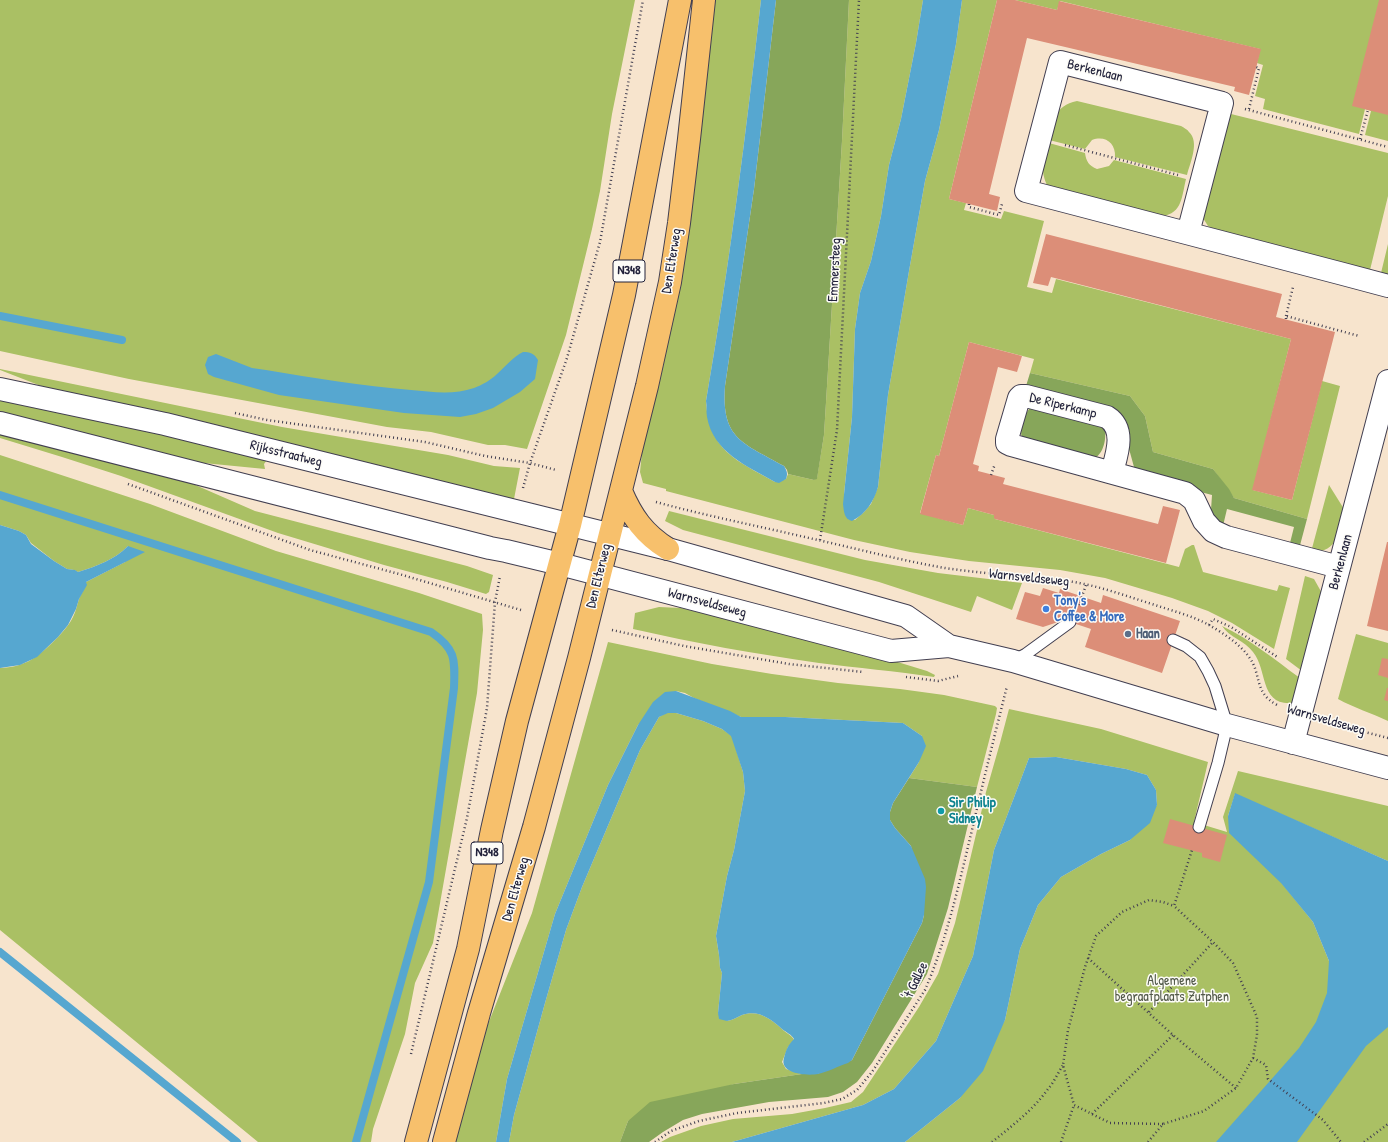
<!DOCTYPE html>
<style>
body{margin:0}
canvas{display:block;background:#f7e4cd}
</style>
<canvas width="1388" height="1142"></canvas>
<script>
const g = document.querySelector('canvas').getContext('2d');
g.lineJoin = 'round';
function fill(path, color) { g.fillStyle = color; g.fill(path, 'evenodd'); }
function stroke(path, color, width, dash) { g.strokeStyle = color; g.lineWidth = width; g.lineCap = dash ? 'butt' : 'round'; g.setLineDash(dash || []); g.stroke(path); }
function write(font, color, halo, rows, align = 'center') {
  g.font = font + ' "Patrick Hand",sans-serif'; g.lineWidth = 3; g.setLineDash([]); g.textBaseline = 'middle'; g.strokeStyle = halo; g.fillStyle = color; for (const [text, x, y, turn = 0] of rows) {
    g.save(); g.translate(x, y); g.rotate((+turn || 0) * Math.PI / 180); g.textAlign = isNaN(turn) ? turn : align; if (halo) g.strokeText(text, 0, 0); g.fillText(text, 0, 0); g.restore();
  }
}
fill(new Path2D(`
 M0,0H635L612,114L600,191L592,229L566,335L527,449L505,445H488L431,432L387,427L129,379L0,351Z
 M713,0H761C746,134 729,268 706,401C709,451 736,460 775,482L786,479L788,474L814,480L817,478L824,435L842,141L849,0H923L916,43L901,119L889,165L881,216L871,261L860,293L855,329L852,417L844,494L849,520H855L864,512L871,504L878,487L888,395L909,271L925,181L939,130L956,44L962,0H997L949,199L966,203L964,210L1001,219L1004,211L1044,221L1027,287L1052,293L1056,279L1291,339L1253,490L1292,500L1322,381L1340,386L1307,519L1234,498L1213,469L1153,452L1145,416L1130,396L1030,373L1034,359L969,342L939,456L936,455L920,513L963,525L968,508L994,515L995,519L1179,567L1185,549L1192,545H1194L1203,572L1277,591L1279,585L1290,588L1274,649L1232,623L1208,611L1172,598L1105,578L1060,570L969,561L910,552L854,540L666,491V489L643,483L640,472L642,452L663,367L684,255Z
 M1015,0H1388V141L1365,135L1371,111L1365,109L1359,134L1263,109L1265,99L1255,96L1263,65L1257,63L1260,49L1060,1L1057,10Z
 M1077,101L1181,126C1184,128 1187,129 1189,132C1200,142 1190,163 1187,175L1115,157C1116,143 1105,135 1092,140L1085,149L1049,140C1054,120 1054,106 1077,101Z
 M1227,113L1388,153V196L1370,270L1217,231L1208,226L1203,218Z
 M1049,143L1085,153C1086,161 1089,166 1097,169L1109,166L1114,160L1186,179C1181,200 1182,215 1157,217L1048,187C1039,169 1044,161 1049,143Z
 M1388,244V274L1381,273Z
 M0,369L282,427L448,455L494,466L520,468L514,499L59,393L0,370Z
 M0,396L64,410L267,460L264,464L265,469L173,460L0,414Z
 M0,431L170,474L255,511L467,566L493,575L489,592L486,594L447,582L384,565L278,533L121,476L62,457L0,438Z
 M0,455L150,504L276,551L419,593L482,614L483,630L477,693L433,943L415,983L405,1034L373,1129L371,1142H258L0,930V668C24,667 35,659 52,643C60,635 68,627 73,617C76,611 77,605 79,599C82,592 84,590 86,582L125,562L128,546C114,560 97,566 78,572L74,570L67,569L54,561L31,543L26,535L19,531L0,525Z
 M1329,485L1344,509C1338,531 1340,552 1311,552Z
 M669,511L865,560L938,573L1022,583L1012,610L977,596L971,612L879,582L683,530L665,521Z
 M1305,576L1314,579L1323,595L1302,671L1286,659Z
 M659,607L681,608L881,657L927,671L935,675L934,677C896,671 857,668 819,663C756,654 694,643 633,629L635,613Z
 M1222,626C1250,639 1275,660 1300,678L1293,703C1259,706 1268,670 1253,652C1245,641 1229,637 1222,626Z
 M1356,634L1388,643V721C1372,713 1354,708 1338,699Z
 M608,642L712,664L772,674L838,683L900,689L944,695L995,706L997,708L996,714L977,787L909,778L919,762L922,736L903,723L785,717H741L694,698L685,693L676,691L638,725L608,785L555,914L507,1079L496,1142H453L471,1067L532,913Z
 M1009,709L1101,729L1208,762L1194,822L1227,832L1223,817L1238,771L1388,806V861L1235,794L1228,816L1313,922L1329,961L1388,990V1142H905L960,1098L1005,1020L1020,949L1038,905L1061,877L1101,854L1130,840L1157,805L1156,790L1147,775L1126,769L1056,757L1029,758L994,850L973,956L936,1041L894,1089L863,1105L732,1142H661L670,1137L701,1126L733,1119L792,1114L825,1108L851,1102L863,1092L919,1007L938,974L955,923L986,792L1000,743Z
 M668,712L676,713L703,721L722,729L732,736L743,772L745,791L734,850L727,876L716,936L719,955L720,968L722,973L718,1013L727,1021C733,1020 737,1017 742,1015C758,1009 771,1019 782,1029C786,1033 792,1035 794,1040L788,1047L782,1062L786,1069L802,1074L734,1084L628,1121L620,1142H509L514,1115L545,1003L566,930L582,887L640,750L659,717Z`), '#aac064');
fill(new Path2D(`
 M776,0H849L842,141L824,435L817,479L814,480L788,474L787,470L784,466C743,443 721,439 725,386L754,189Z
 M1030,373L1130,396L1145,416L1153,452L1213,469L1229,489L1234,498L1307,519L1299,549L1289,547L1294,527L1227,509L1222,530L1210,525L1212,495L1148,478L1138,473L1134,467L1123,427L1026,386Z
 M1031,407L1104,425C1107,435 1105,452 1095,458L1022,438C1019,429 1024,413 1031,407Z
 M909,778L977,787L948,908L927,974L872,1063L857,1082L843,1092L828,1097L769,1102L702,1114L683,1120L663,1132L649,1142H620L628,1121L650,1102L734,1084L802,1074H817L852,1060L922,923L924,915L911,846L895,828L890,820V812L893,803Z`), '#87a65a');
fill(new Path2D(`
 M761,0H776L754,189L725,386C721,439 743,443 784,466C787,471 788,474 786,479L779,483L775,482C747,466 713,452 707,417C706,412 707,406 706,401C729,268 746,134 761,0Z
 M923,0H962L956,44L939,130L925,181L909,271L888,395L878,487C874,501 866,514 852,521C844,519 844,512 843,504L852,417L855,329L860,293L871,261L881,216L889,165L901,119L916,43Z
 M523,352C530,352 534,353 538,360L535,379L520,392L493,408L476,414L460,417L404,413L279,395L214,377L208,374L205,365L208,357L216,354L252,368L266,370C314,378 362,386 411,390C432,392 454,395 474,388C482,385 491,380 497,374C505,367 513,357 523,352Z
 M0,525L19,531L26,535L31,544L54,561L67,569L75,570L78,572C97,566 114,560 128,546L145,552L86,582L87,585L79,599L76,609L68,625L58,637L37,657L20,665L0,668Z
 M676,691L730,711L741,717H785L903,723L922,736L926,746L919,762L893,803L890,812V820L895,828L911,846L925,879L926,887L924,915L922,923L852,1060L848,1063C838,1066 828,1072 818,1074C807,1076 779,1074 784,1058C786,1050 788,1045 794,1039C792,1035 786,1032 782,1029C771,1019 758,1009 742,1015C737,1017 733,1020 727,1021L719,1019L718,1013L722,973L720,968L719,955L716,936L727,876L734,850L745,791L743,772L731,736L722,729L703,721L676,713H668L659,717L640,750L582,887L566,930L545,1003L514,1115L509,1142H496L507,1079L555,914L608,785L638,725L653,702L665,692Z
 M1056,757L1126,769L1147,775L1156,790L1157,805L1150,823L1130,840L1101,854L1061,877L1038,905L1020,949L1005,1020L983,1071L960,1098L905,1142H732L863,1105L894,1089L936,1041L973,956L994,850L1029,758Z
 M1235,793L1388,861V1027L1366,1046L1297,1142H1216L1299,1048L1316,1022L1327,993L1329,961L1313,922L1281,883L1229,833L1228,816Z`), '#56a7d0');
stroke(new Path2D(`
 M0,316L122,340
 M0,495L431,632C456,649 455,659 454,688L429,882L356,1142
 M0,952L237,1142`), '#56a7d0', 8);
fill(new Path2D(`
 M997,0H1015L1057,10L1059,1L1261,49L1249,95L1234,91L1235,87L1027,38L989,194L1000,197L997,211L949,199Z
 M1379,0H1388V115L1352,106Z
 M1046,234L1282,294L1276,317L1335,332L1292,500L1252,490L1291,339L1051,277L1048,286L1033,283Z
 M969,342L1022,356L1017,372L998,367L973,464L979,466L978,471L1005,478L1003,484L1158,524L1163,506L1180,510L1166,563L995,519L994,518V515L968,508L963,525L920,514L936,455L939,456Z
 M1387,542H1388V631L1367,626Z
 M1043,588L1059,593L1060,589L1101,603L1103,595L1180,621L1162,673L1085,647L1091,629L1064,620L1043,627L1016,619L1025,592L1040,596Z
 M1382,658L1388,659V678L1378,675Z
 M1387,688H1388V701L1384,700Z
 M1170,819L1227,835L1220,862L1202,857V853L1163,843Z`), '#dc8e78');
const lane = new Path2D(`
 M1173,640L1186,646L1200,657L1208,671L1215,686L1227,725L1218,763L1199,827
 M1015,660L1026,654L1070,622`);
const street = new Path2D(`
 M1188,233L1222,103L1060,62L1026,191L1343,274L1388,286
 M0,389L165,424L668,549L906,616L949,646
 M0,423L490,548L506,551L560,564L891,651L949,646L1013,661L1227,725L1388,768
 M1112,472C1117,454 1126,429 1107,417L1026,396H1021L1019,398L1007,439V443L1011,445L1185,493L1194,500L1204,521L1213,531L1226,537L1339,567
 M1293,743L1388,381`);
const primary = new Path2D(`
 M621,491C632,517 644,534 668,549
 M416,1142L468,949L492,830L517,721L570,525L624,295L680,0
 M444,1142L479,1013L534,827L579,658L647,386L670,282L679,223L689,139L704,0`);
stroke(lane, '#423f51', 13);
stroke(street, '#423f51', 24);
stroke(primary, '#423f51', 24);
stroke(new Path2D(`
 M1245,109L1388,147
 M1249,109L1259,68L1256,67
 M1360,139L1368,110
 M1065,145L1178,175
 M969,204V207L999,215L1002,204
 M1286,316L1293,287
 M1286,319V316L1359,336
 M235,413L267,420L425,442L485,456L530,463L556,470
 M991,475L995,464
 M128,484L310,550L399,574L521,610
 M523,488L530,463L567,358L600,242L643,0
 M656,502C707,516 758,526 809,538C854,548 899,560 945,568C985,574 1026,576 1067,581C1097,585 1126,596 1155,605C1173,611 1193,616 1209,625C1223,633 1240,644 1249,657C1262,674 1253,692 1277,705
 M820,540L837,430L859,0
 M1079,605L1086,585
 M1209,625L1213,619L1231,627L1279,658
 M612,630L684,646L789,664L863,672
 M906,677L938,681L958,676
 M1325,722L1388,738
 M1088,958L1173,1035L1236,1088
 M1149,1012L1213,942
 M411,1054L467,818L487,708L495,602L500,576
 M1253,1058L1266,1065L1268,1079L1323,1120L1341,1142
 M1092,1114L1173,1035
 M1163,1124L1110,1123L1074,1105L1063,1065L1068,1030L1085,967L1096,936L1122,912L1149,900L1163,902L1174,906
 M655,1142L671,1131L699,1121L737,1113L824,1103L842,1099L857,1090L872,1072L925,990C947,939 959,884 972,830C983,782 995,734 1007,686
 M992,1142C1012,1126 1033,1110 1048,1089C1054,1082 1058,1073 1063,1065
 M1061,1142L1074,1105
 M1148,1142L1163,1124L1204,1111L1236,1088L1253,1058L1257,1035V1017L1233,963L1213,942L1174,906L1192,850
 M1364,1142L1388,1124`), '#423f51', 2.5, [1, 3]);
stroke(lane, '#fff', 11);
stroke(street, '#fff', 22);
stroke(primary, '#f7c06c', 22);
for (const [x, y, r, color] of [
 [1046,609,4,"#3f7fe0"],
 [1128,634,4,"#5c6f8a"],
 [941,811,4,"#0f9aa8"]
]) { const dot = new Path2D(); dot.arc(x, y, r, 0, 2 * Math.PI); g.fillStyle = color; g.fill(dot); stroke(dot, '#fdfcf7', 1.5); }
for (const [x, y, w] of [
 [629,271,32],
 [487,853,32]
]) { const box = new Path2D(); box.roundRect(x - w / 2, y - 11, w, 22, 3); g.fillStyle = '#fdfcf7'; g.fill(box); stroke(box, '#22223b', 1); }
write('bold 13px', '#22223b', null, [
 ["N348",629,271],
 ["N348",487,853]
]);
write('14px', '#22223b', '#fdfcf7', [
 ["Berkenlaan",1095,71,14],
 ["Den Elterweg",672,261,-81],
 ["Emmersteeg",835,270,-87],
 ["De Riperkamp",1063,406,14],
 ["Rijksstraatweg",286,454,14],
 ["Berkenlaan",1341,562,-75],
 ["Den Elterweg",599,576,-76],
 ["Warnsveldseweg",1029,578,6],
 ["Warnsveldseweg",707,603,15],
 ["Warnsveldseweg",1326,720,16],
 ["Den Elterweg",516,889,-74],
 ["'t Gallee",916,981,-65]
]);
write('bold 14px', '#366cbe', '#fdfcf7', [
 ["Tony's",1054,601],
 ["Coffee & More",1054,617]
], 'left');
write('bold 14px', '#4e5e75', '#fdfcf7', [
 ["Haan",1136,634]
], 'left');
write('bold 14px', '#0d838f', '#fdfcf7', [
 ["Sir Philip",949,803],
 ["Sidney",949,819]
], 'left');
write('14px', '#525949', '#fdfcf7', [
 ["Algemene",1172,981],
 ["begraafplaats Zutphen",1172,997]
]);
</script>
